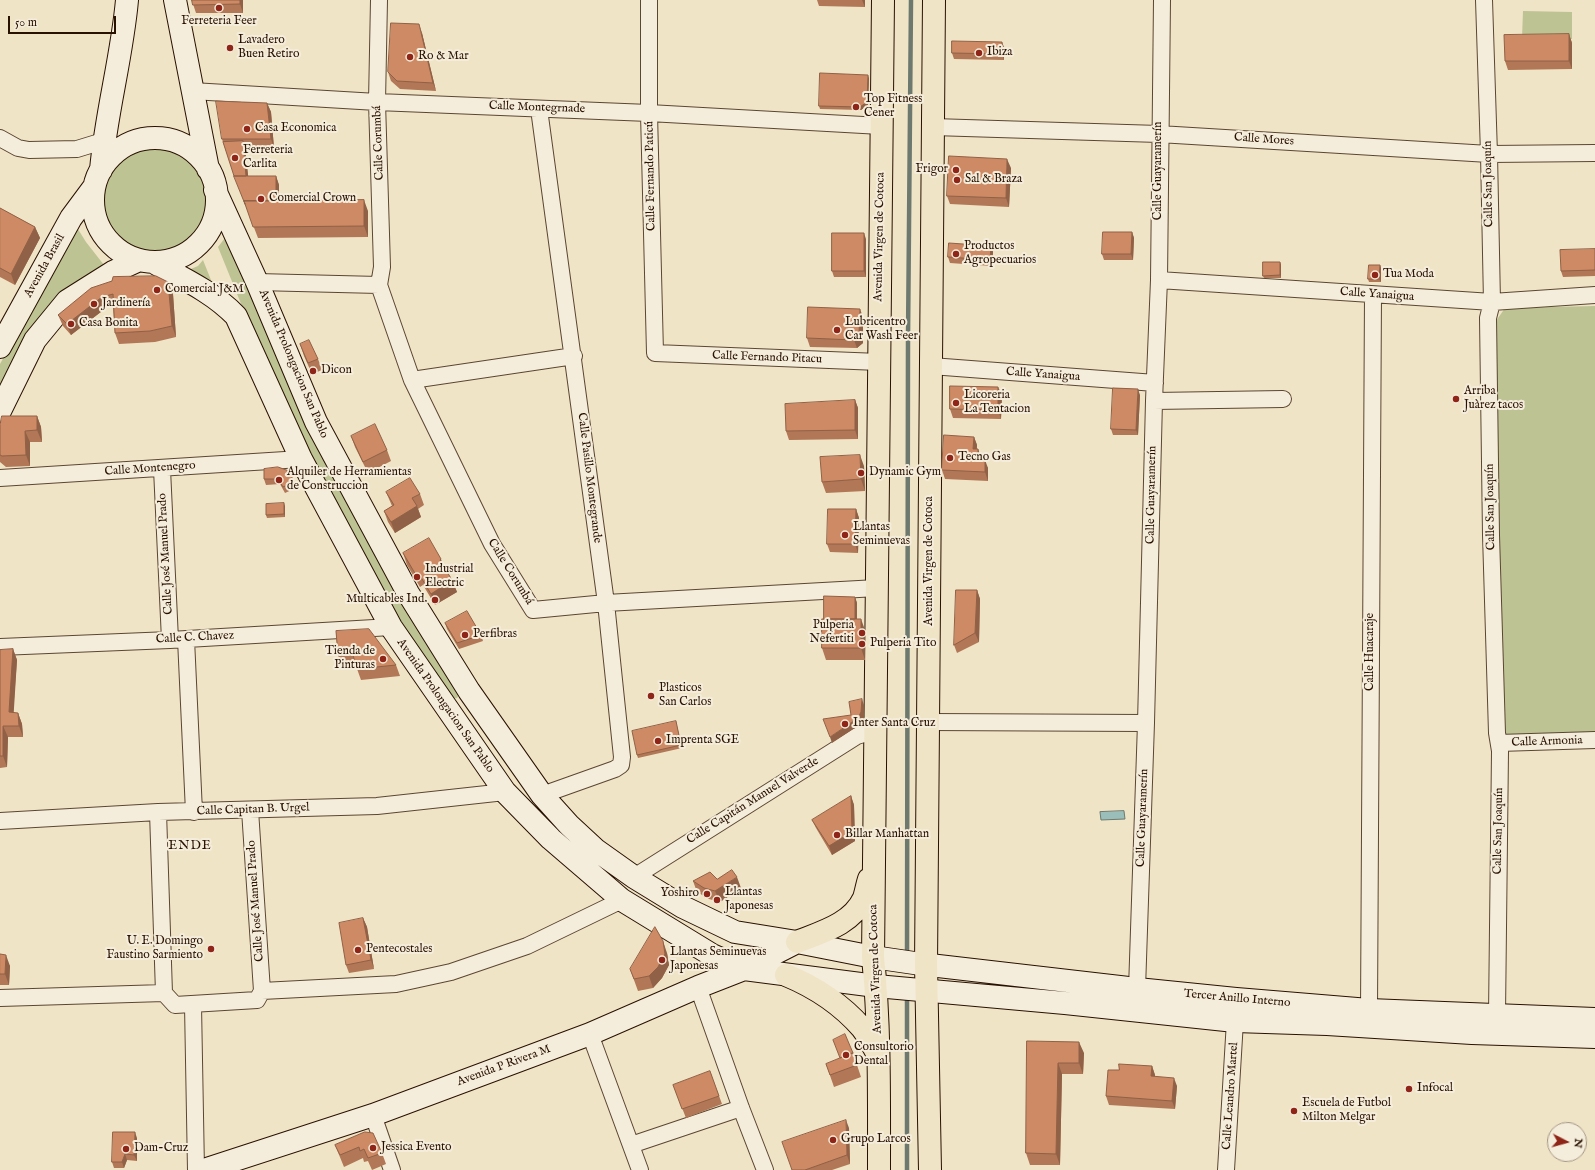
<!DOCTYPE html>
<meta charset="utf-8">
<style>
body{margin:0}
#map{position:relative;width:1595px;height:1170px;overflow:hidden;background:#f0e4c7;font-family:"IM FELL English",serif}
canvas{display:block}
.north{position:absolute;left:1547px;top:1122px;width:40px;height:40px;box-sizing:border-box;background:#f5eddb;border:1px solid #a39583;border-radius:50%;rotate:96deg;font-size:11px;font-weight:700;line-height:16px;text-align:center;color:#291100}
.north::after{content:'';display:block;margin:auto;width:14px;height:18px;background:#8f2418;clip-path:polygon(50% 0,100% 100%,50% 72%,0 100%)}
.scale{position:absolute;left:8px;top:16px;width:108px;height:18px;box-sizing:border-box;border:2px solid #291100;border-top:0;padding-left:5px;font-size:12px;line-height:14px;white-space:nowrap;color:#291100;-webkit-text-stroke:3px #f5eddb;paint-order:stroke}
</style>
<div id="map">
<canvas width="1595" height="1170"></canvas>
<div class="north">N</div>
<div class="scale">50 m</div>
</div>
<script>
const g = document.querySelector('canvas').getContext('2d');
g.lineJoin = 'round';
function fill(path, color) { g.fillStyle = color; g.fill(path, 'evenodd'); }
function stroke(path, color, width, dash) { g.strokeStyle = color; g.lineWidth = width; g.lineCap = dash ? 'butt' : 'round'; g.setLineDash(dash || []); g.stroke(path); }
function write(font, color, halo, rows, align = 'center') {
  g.font = font + ' "IM FELL English",serif'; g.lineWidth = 4; g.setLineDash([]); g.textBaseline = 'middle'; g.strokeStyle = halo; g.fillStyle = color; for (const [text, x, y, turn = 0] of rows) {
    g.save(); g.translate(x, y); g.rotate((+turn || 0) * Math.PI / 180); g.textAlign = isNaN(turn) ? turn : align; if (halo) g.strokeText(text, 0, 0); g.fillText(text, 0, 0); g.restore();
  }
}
fill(new Path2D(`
 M1523,11L1572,12V39L1522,38Z
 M103 200a52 52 0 1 1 104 0a52 52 0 1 1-104 0Z
 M76,226L86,242L104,265C92,273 77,280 65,289C33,316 18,354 0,391V364Z
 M228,234L322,455L378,560L459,695L457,698L453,699L448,696L392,607L302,445L248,321L218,247Z
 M203,260L213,285L186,271L198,266Z
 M1595,306V734L1505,738L1500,733L1496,321L1505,308Z`), '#bdc393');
const water = new Path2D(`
 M1124,811L1125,819L1101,820L1100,812Z`);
fill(water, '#9abeb9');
stroke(water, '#6d796f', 1);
stroke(new Path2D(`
 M907,956L908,339L911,0
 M907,994V1170`), '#6d796f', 4.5);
const street = new Path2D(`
 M379,0L377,102L382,267L379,285L412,380L492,544L533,610L606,603L877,588
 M649,0V113L655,353L879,362
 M1484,0L1489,154L1492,302L1488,318L1491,535L1497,733L1500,751L1497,1015
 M192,91L377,102L649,113L881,126
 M539,109L606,603L622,757L621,765L615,769L542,795
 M933,127L1159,134L1489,154L1595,153
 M0,138L18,148L29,150L77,149L103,141
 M1159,280L1492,302L1595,295
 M257,282L379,285
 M931,366L1155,383
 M412,380L574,356
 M1154,401L1283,399
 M162,469L170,640
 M0,478L301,459
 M186,639L194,812
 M0,647L170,640L391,627
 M928,722L1146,723
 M1499,743L1595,740
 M250,810L262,991
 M158,812L164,993
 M0,821L158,812L377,806L505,792
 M634,877L857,736L867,733L875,732
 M698,987L741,1108L765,1170
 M1137,989L1146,723L1154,401L1159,280L1162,0
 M0,998L164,993L175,1005L257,1000L262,991L396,984L451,972L527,946L622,900
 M193,1005L196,1170
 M1369,1010L1373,295
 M590,1034L640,1170
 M373,1115L392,1170
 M631,1145L741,1108
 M1226,1170L1235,1021`);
const secondary = new Path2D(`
 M175,0L208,169
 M93 200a62 62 0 1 1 124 0a62 62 0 1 1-124 0Z
 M101,170C106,113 122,57 127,0
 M215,190L257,282L316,422L408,593L469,691L542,795L569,825L596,850L634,877L683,907L735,932L797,942L873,957L921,964L1137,989L1236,999L1369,1010L1595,1019
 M153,262C182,278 213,292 236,316L301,459L391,627L505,792L551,839L622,900L712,955L744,969L876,986L1065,1003L1235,1021L1327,1024L1472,1033L1595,1037
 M0,347L71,218L94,187
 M0,411L35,340L67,301L113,272L139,260
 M204,1170L373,1115L590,1034L698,987L744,969L797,942`);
const primary = new Path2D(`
 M797,942C822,932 852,924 864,898C866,892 867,885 869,879
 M786,975C815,987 841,1004 862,1028C868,1036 873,1046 878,1055
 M879,1170C879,1099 880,1028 873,957L883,0
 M930,1170L926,964L934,0`);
stroke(street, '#5b4632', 18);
stroke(secondary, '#291100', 24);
stroke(primary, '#291100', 24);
stroke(street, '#f5eddb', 16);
stroke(secondary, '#f5eddb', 22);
stroke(primary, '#f0e4c7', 22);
fill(new Path2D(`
 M191,0H243V13H196L192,1Z
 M817,0H865V7L819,6Z
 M422,33L436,91L400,89L391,81L388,72Z
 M1569,34L1572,43V69L1508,70L1505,61Z
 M1004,47V60L954,59L952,53Z
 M869,78L868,105L861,110L820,109L819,106Z
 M267,103L271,112L274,148L245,147L248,176H276L279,185V201L368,211V237L258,238L235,178L222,139Z
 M1011,168L1009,207L950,204L947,196Z
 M0,208L35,227L40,238L15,285L0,277Z
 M1132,232L1134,238L1133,260H1104L1102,254Z
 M866,239V277H834L832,271Z
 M991,246L993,252L992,266L950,263L948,257Z
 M1595,249V276L1563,277L1561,271Z
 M1280,262L1281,265V278H1264L1263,276Z
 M1380,265L1381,268V282H1369L1368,279Z
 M112,281L173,294L176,337L155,342L119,344L115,333L113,306L106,308L71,335L63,326L58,315Z
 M863,317V343L857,348L810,347L807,338Z
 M300,344L318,359L322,370L312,374L304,356Z
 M1002,395L1001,419L953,418L950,409Z
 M1140,395L1138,435H1113L1111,429Z
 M855,400L858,408V439L789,440L786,431Z
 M37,416L41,427L42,442H30V466L6,467L0,462V425Z
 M351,436L387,450L391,461L368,473L355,447Z
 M974,437L977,445V449H978L981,457V459L988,468V481L945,479L942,470Z
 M864,466L865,491L826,493L822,482Z
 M264,469L294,482L296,488L285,493L280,484L266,485L264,479Z
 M386,492L420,494L424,505L418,509L421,517L395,533L388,522L384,511L392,506Z
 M285,506V517L267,518L266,515Z
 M856,509L859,518L858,553L830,552L827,544Z
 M403,553L441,559L444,567L452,580L457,592L435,605L423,585L420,587L407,565Z
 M977,590L980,599L979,642L957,653L954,645Z
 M855,597L857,603V619L865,630V660H826L822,648L824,619Z
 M445,623L481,635L483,641L459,649L447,629Z
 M336,631L396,665L400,676L361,680L356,666L342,667L338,655Z
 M13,649L17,660L13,713H18L22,724L23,737H8L7,767L0,768V650Z
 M676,721L682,748L638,758L637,755Z
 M851,796L854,805L855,841L832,855L816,828L812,820Z
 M717,879L741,888L720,902L709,899L697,892L693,881Z
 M363,918L367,927L374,969L349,973L346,965Z
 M667,953L669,965L662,978L653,988L638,991L630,969Z
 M0,954L10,966L9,985H0Z
 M1027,1041L1084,1053L1083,1074H1062L1060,1165H1030L1026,1153Z
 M853,1053L861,1077L834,1087L826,1064Z
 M1152,1066L1155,1075V1077L1177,1086L1175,1109L1109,1105L1106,1096L1119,1070Z
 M710,1071L722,1104L686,1118L673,1085Z
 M849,1128L850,1164L832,1170H792Z
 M365,1132L382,1153L386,1164L372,1170L368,1161L364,1162L363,1158L344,1167L335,1145Z
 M137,1138V1161L127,1160L124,1168H114L112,1162Z`), '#b17756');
fill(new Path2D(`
 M240,0H243V13L240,4Z
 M862,0H865V7Z
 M419,24L422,33L436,91L433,83Z
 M1569,34L1572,43V69L1569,61Z
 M1002,42L1004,47V60L1002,54Z
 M868,75L869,78L868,105L861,110L860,107Z
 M267,103L271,112L274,148L271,139Z
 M243,141L245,147L249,184L246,179Z
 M1007,159L1011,168L1009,207L1006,198Z
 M276,176L279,185V212L276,204Z
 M364,200L368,211V237L364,226Z
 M35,227L40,238L15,285L11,274Z
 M1132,232L1134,238L1133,260L1131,254Z
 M864,233L866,239V277L864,271Z
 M991,246L993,252L992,266L990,260Z
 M1280,262L1281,265V278L1280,275Z
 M1380,265L1381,268V282L1379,279Z
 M168,282L173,294L176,337L172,326Z
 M102,297L106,308L71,335L67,324Z
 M860,309L863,317V343L857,348L854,340Z
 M998,387L1002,395L1001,419L998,410Z
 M1138,389L1140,395L1138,435L1136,430Z
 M855,400L858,408V439L855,430Z
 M37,416L41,427L42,442L37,430Z
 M25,431L30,442V466L26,455Z
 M974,437L977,445L976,457L973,449Z
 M978,449L981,457V468L978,459Z
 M860,455L864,466L865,491L861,479Z
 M985,460L988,468V481L985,472Z
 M284,503L285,506V517L284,514Z
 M417,506L421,517L395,533L391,522Z
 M856,509L859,518L858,553L855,544Z
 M452,580L457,592L435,605L431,594Z
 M977,590L980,599L979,642L975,633Z
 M855,597L857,603V630L855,625Z
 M861,619L865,630V660L861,648Z
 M13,649L17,660L13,724L9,712Z
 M862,699L864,705V717L861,724L832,743L830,737L858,718Z
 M18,713L22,724L23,737L19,726Z
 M3,726L8,737L7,767L3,756Z
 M851,796L854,805L855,841L832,855L829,846Z
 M737,877L741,888L720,902L715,891Z
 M363,918L367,927L374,969L371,960Z
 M663,941L667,953L669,965L662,978L653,988L649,976Z
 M6,955L10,966L9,985L5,974Z
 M1079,1042L1084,1053L1083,1074L1079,1063Z
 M1058,1063L1062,1074L1060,1165L1056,1154Z
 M1152,1066L1155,1075L1154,1085L1151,1076Z
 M1174,1078L1177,1086L1175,1109L1172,1101Z
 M846,1120L849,1128L850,1164L847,1155Z
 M135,1132L137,1138V1161L134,1155Z
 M125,1154L127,1160L124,1168L122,1162Z`), '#906146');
const building = new Path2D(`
 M192,0H240V4L193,5Z
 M391,23L419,24L433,83L397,81L388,72Z
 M1569,34V61H1505L1504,35Z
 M952,41L1002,42V54L952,53Z
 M820,73L868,75L867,102L860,107L819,106Z
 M216,101L267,103L271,139H222Z
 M243,141L246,176H234L223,142Z
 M949,156L1007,159L1006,198L947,196Z
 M234,176H276V201H244L245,204Z
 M364,200V226L253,227L244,201Z
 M0,208L35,227L11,274L0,268Z
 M1103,232H1132L1131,254H1102Z
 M832,233H864V271H832Z
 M949,243L991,246L990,260L948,257Z
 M1595,249V270L1561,271L1560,250Z
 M1263,262H1280V275L1263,276Z
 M1369,265H1380L1379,279H1368Z
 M156,276L168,282L172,326L150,331L115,333L113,294L102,297L67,324L58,315L91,288L112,281L113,277Z
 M808,307L860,309L859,334L854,340L807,338Z
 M309,340L318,359L308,363L300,344Z
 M950,386L998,387V410L950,409Z
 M1113,388L1138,389L1136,430L1111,429Z
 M855,400V430L786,431L785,404Z
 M2,416H37V430L25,431L26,455L2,456L0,455V425Z
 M375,424L387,450L363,462L351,436Z
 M944,435L974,437L973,449H978V459L985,460V472L942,470Z
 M860,455L861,479L822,482L820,457Z
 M278,467L289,471L294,482L283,487L278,479H264V469Z
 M410,478L420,494L412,498L417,506L391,522L384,511L394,505L386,492Z
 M284,503V514L266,515V504Z
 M828,509H856L855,544H827Z
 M429,538L441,559L440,560L452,580L431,594L419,574L416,575L403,553Z
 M956,590H977L975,633L954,645Z
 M824,596L855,597V619H824Z
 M467,611L481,635L457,643L445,623Z
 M822,619H861V648H822Z
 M369,629L396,665L357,669L353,655H338L336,631Z
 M13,649L9,712L18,713L19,726H3V756H0V650Z
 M862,699L861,712L858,718L830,737L823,719L851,715L849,702Z
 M676,721L681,745L637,755L632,731Z
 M851,796L852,832L829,846L812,820Z
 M732,870L737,877L715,891L704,888L693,881L710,872L717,879Z
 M363,918L371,960L346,965L339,923Z
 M655,927L663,941L665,954L658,967L649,976L634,979L630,969Z
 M0,954L6,955L5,974H0Z
 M845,1034L853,1053L840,1058L833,1040Z
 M1027,1041L1079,1042V1063H1058L1056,1154L1026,1153Z
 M853,1053L857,1065L830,1075L826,1064Z
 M1119,1064L1152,1066L1151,1076L1174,1078L1172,1101L1106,1096L1108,1070H1119Z
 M710,1071L719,1096L682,1109L673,1085Z
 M846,1120L847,1155L805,1170H792L782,1142Z
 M113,1132H135L134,1155L125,1154L122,1162H112Z
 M365,1132L373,1133L382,1153L368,1158L364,1149L360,1151L359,1147L340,1155L335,1145Z`);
fill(building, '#ce8a64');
stroke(building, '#906146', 1);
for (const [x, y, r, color] of [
 [219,8,4,"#8f2418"],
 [230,48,4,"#8f2418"],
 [979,53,4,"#8f2418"],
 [410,57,4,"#8f2418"],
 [856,107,4,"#8f2418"],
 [247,129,4,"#8f2418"],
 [235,158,4,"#8f2418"],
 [956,170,4,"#8f2418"],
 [957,180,4,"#8f2418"],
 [261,199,4,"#8f2418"],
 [956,254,4,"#8f2418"],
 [1375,275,4,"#8f2418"],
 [157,290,4,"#8f2418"],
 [94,304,4,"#8f2418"],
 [71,324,4,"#8f2418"],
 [837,330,4,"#8f2418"],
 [313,371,4,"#8f2418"],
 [1456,399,4,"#8f2418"],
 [956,403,4,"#8f2418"],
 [950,458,4,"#8f2418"],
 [861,473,4,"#8f2418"],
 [279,480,4,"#8f2418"],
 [845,535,4,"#8f2418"],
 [417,577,4,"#8f2418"],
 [435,600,4,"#8f2418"],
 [862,633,4,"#8f2418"],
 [465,635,4,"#8f2418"],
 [862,644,4,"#8f2418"],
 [383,659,4,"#8f2418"],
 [651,696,4,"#8f2418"],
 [845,724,4,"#8f2418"],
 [658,741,4,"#8f2418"],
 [837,835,4,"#8f2418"],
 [707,894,4,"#8f2418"],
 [717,900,4,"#8f2418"],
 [211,949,4,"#8f2418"],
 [358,950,4,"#8f2418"],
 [662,960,4,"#8f2418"],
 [846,1055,4,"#8f2418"],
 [1409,1089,4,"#8f2418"],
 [1294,1111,4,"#8f2418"],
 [833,1140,4,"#8f2418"],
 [373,1148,4,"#8f2418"],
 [126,1149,4,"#8f2418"]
]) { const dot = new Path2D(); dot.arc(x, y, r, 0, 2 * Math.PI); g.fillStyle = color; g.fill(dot); stroke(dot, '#f5eddb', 1.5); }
write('12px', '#291100', '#f5eddb', [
 ["Ferreteria Feer",219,22,"center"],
 ["Lavadero",238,41],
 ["Buen Retiro",238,55],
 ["Ibiza",987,53],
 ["Ro & Mar",418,57],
 ["Top Fitness",864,100],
 ["Cener",864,114],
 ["Casa Economica",255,129],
 ["Ferreteria",243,151],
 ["Carlita",243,165],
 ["Frigor",948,170,"right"],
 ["Sal & Braza",965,180],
 ["Comercial Crown",269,199],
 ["Productos",964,247],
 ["Agropecuarios",964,261],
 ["Tua Moda",1383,275],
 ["Comercial J&M",165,290],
 ["Jardinería",102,304],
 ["Lubricentro",845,323],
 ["Car Wash Feer",845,337],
 ["Casa Bonita",79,324],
 ["Dicon",321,371],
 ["Arriba",1464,392],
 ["Juàrez tacos",1464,406],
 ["Licoreria",964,396],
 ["La Tentacion",964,410],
 ["Tecno Gas",958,458],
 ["Alquiler de Herramientas",287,473],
 ["de Construccion",287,487],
 ["Dynamic Gym",869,473],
 ["Llantas",853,528],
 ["Seminuevas",853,542],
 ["Industrial",425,570],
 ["Electric",425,584],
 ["Multicables Ind.",427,600,"right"],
 ["Pulperia",854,626,"right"],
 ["Nefertiti",854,640,"right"],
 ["Perfibras",473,635],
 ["Pulperia Tito",870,644],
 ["Tienda de",375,652,"right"],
 ["Pinturas",375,666,"right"],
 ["Plasticos",659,689],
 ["San Carlos",659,703],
 ["Inter Santa Cruz",853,724],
 ["Imprenta SGE",666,741],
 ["Billar Manhattan",845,835],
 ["Llantas",725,893],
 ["Japonesas",725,907],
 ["Yoshiro",699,894,"right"],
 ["U. E. Domingo",203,942,"right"],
 ["Faustino Sarmiento",203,956,"right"],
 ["Pentecostales",366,950],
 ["Llantas Seminuevas",670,953],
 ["Japonesas",670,967],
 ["Consultorio",854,1048],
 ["Dental",854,1062],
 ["Infocal",1417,1089],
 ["Escuela de Futbol",1302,1104],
 ["Milton Melgar",1302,1118],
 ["Grupo Larcos",841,1140],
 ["Jessica Evento",381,1148],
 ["Dam-Cruz",134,1149]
], 'left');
write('12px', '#291100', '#f5eddb', [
 ["Calle Montegrnade",537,108,2],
 ["Calle Mores",1264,140,4],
 ["Calle Corumbá",379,143,-92],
 ["Calle Guayaramerín",1159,171,-90],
 ["Calle Fernando Paticú",651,176,-91],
 ["Calle San Joaquín",1489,184,-91],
 ["Avenida Virgen de Cotoca",880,237,-89],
 ["Avenida Brasil",45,266,-61],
 ["Calle Yanaigua",1377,295,4],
 ["Calle Fernando Pitacu",767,358,2],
 ["Avenida Prolongacion San Pablo",293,364,67],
 ["Calle Yanaigua",1043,375,4],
 ["Calle Montenegro",150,469,-4],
 ["Calle Pasillo Montegrande",589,478,83],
 ["Calle Guayaramerín",1152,495,-89],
 ["Calle San Joaquín",1491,507,-91],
 ["Calle José Manuel Prado",166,554,-93],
 ["Avenida Virgen de Cotoca",930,561,-90],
 ["Calle Corumbá",510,572,58],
 ["Calle C. Chavez",195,638,-3],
 ["Calle Huacaraje",1371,652,-90],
 ["Avenida Prolongacion San Pablo",445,706,55],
 ["Calle Armonia",1547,742,-2],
 ["Calle Capitán Manuel Valverde",753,801,-32],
 ["Calle Capitan B. Urgel",253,810,-2],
 ["Calle Guayaramerín",1143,818,-88],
 ["Calle San Joaquín",1499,831,-89],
 ["Calle José Manuel Prado",256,901,-94],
 ["Avenida Virgen de Cotoca",876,969,-92],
 ["Tercer Anillo Interno",1237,999,5],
 ["Avenida P Rivera M",504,1066,-20],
 ["Calle Leandro Martel",1231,1096,-86]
]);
g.letterSpacing = '1px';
write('13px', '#291100', '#f5eddb', [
 ["ENDE",190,846]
]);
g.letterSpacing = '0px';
</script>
